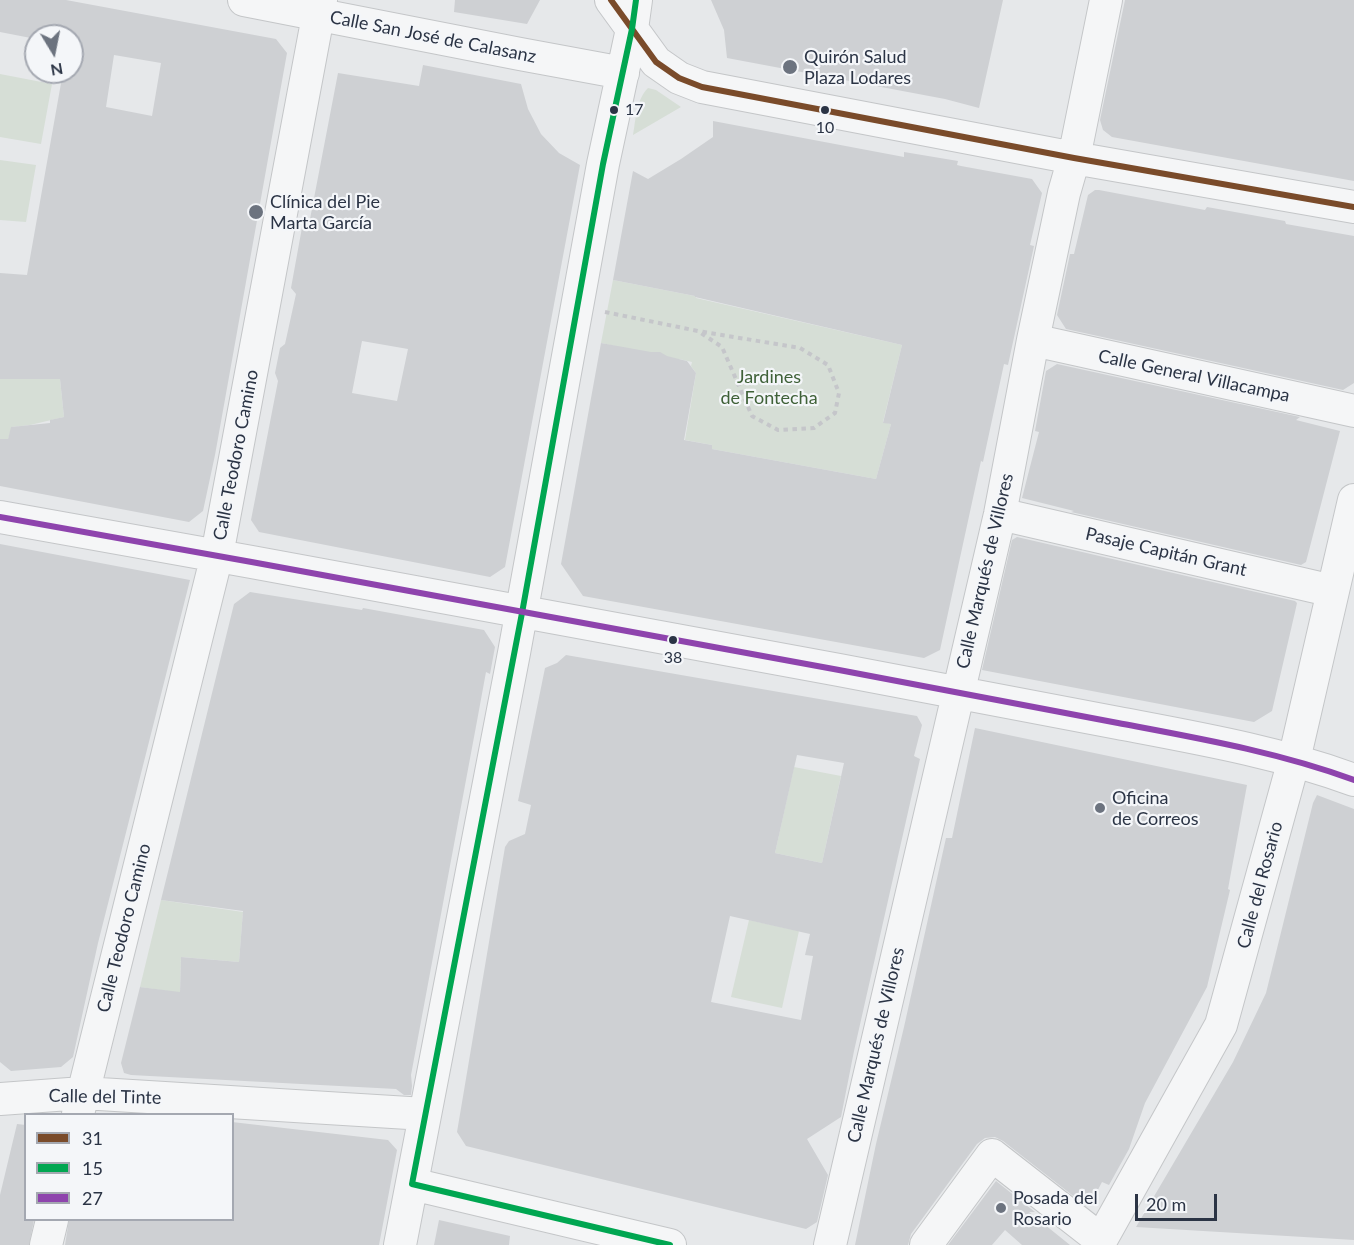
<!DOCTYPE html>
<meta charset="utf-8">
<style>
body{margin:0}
#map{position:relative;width:1354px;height:1245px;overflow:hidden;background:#e6e8ea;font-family:Lato,sans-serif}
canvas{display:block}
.legend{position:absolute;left:24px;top:1113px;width:210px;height:108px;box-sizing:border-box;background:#f4f6f9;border:2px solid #a4a8b1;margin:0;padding:8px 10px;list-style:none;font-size:18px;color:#2b3445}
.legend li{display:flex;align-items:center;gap:12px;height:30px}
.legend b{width:30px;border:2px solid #a4a8b1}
.north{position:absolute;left:24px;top:24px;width:60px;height:60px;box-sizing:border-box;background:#f4f6f9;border:2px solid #a4a8b1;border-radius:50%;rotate:170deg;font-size:16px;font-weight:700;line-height:24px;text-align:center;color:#2b3445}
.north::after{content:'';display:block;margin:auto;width:21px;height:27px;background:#6c737f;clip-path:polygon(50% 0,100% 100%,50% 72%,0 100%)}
.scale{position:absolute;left:1135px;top:1194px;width:82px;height:27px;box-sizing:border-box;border:3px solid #2b3445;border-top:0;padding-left:8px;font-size:18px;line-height:21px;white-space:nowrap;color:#2b3445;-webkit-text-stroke:4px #f4f6f9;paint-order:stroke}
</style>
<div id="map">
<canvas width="1354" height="1245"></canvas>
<ul class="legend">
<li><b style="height:8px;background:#7a4b2a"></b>31</li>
<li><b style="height:8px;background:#00a651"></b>15</li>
<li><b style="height:8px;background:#8e44ad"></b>27</li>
</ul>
<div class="north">N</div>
<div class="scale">20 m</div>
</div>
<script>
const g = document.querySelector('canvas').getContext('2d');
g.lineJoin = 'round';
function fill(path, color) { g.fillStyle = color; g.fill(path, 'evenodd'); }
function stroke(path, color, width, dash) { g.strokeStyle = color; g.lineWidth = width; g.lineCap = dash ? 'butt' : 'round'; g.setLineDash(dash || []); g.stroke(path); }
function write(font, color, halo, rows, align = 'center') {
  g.font = font + ' Lato,sans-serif'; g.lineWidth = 4.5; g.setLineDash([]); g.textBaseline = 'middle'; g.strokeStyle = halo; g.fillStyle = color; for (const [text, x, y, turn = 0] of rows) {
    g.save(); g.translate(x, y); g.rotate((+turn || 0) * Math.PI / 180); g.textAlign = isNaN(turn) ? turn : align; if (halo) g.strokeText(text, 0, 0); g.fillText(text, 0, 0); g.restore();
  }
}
fill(new Path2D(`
 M0,74L52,84L41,144L0,137Z
 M648,88L656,90L681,107L633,135C636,119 636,100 648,88Z
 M0,160L36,165L26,222L0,220Z
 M613,280L695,296L696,298L902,345L883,422L891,424L876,479L712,449V445L685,440L696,373L691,366L692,362L679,359L677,367L651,354L601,343Z
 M18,378L60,379L64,417L30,425L12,427L8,439H0V379Z
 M794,767L841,776L822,863L775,853Z
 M161,900L243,912L239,962L181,957L180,993L140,987Z
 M749,920L799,931L782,1008L731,997Z`), '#d6ded6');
fill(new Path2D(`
 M0,0H66L276,39L287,53L215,455L203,511L189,522L0,486V439H8L11,427L50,423V420L64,417L60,379H0V273L27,275L63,72H72V36H36V39L0,32ZM114,55L161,63L152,116L106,107Z
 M455,0H540L527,24L454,12Z
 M711,0H1003L979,108L945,99L727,58L724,30Z
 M1125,0H1354V181L1112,137L1103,130L1100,120Z
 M423,65L521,84L528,109L541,134L559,153L580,165L505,567L490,577L259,532L251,520L278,381L275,373L280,348L285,344L296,294L291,288L303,222L310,219L338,73L419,86ZM362,341L408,349L397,401L352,393Z
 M713,121L904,157V152L958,161L957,165L961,166L1032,179L1042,193L1030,245L1034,246L1008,365L1004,364L983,462L981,461L940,650L924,658L583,596L561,564L601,343L651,352H660L667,356L687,361L696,373L684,440L712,445V449L876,479L891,424L883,423L902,345L695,297V296L613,280L633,171L648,179L681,159L713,137Z
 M1095,190H1099L1205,210L1207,207L1285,221L1286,224L1354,236V383L1343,390L1066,329L1057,315L1070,254H1074L1088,195Z
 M1057,364L1300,417L1296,420L1340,431L1306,562L1301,565L1071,512L1074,511L1022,498L1039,432L1035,431L1046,371Z
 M1017,537L1295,601L1297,603L1295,612L1272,711L1254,722L982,670L1012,540Z
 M0,544L190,580L98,943L73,1057L61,1067L11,1071L0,1062Z
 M250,592L362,610L363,608L484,630L495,647L490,674L486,672L477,721L411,1075L412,1086L411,1095H404L396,1089L131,1075L124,1073L121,1063L140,987L180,992L181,957L239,962L243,911L161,900L234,604Z
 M566,655L917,716L922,725L914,756L920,759L854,1051L841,1117L807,1139L828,1175L817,1222L806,1229L466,1146L457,1132L505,847L509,841L525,834L531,805L518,801L545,668L557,663ZM797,755L844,763L822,863L775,853ZM730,916L810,934L805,955L813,956L801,1020L711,1002Z
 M975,728L1247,785L1228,889L1230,890L1207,987L1145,1103L1129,1149L1109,1185L1102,1182L1090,1205L1086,1206L1003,1141L995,1137L985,1138L977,1144L911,1234L908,1245H855L876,1144L904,1027L946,838H952Z
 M1317,795L1354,809V1240L1136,1227L1233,1062L1266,993L1313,803Z
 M232,1122L388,1140L397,1150L379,1245H65L69,1220H232Z
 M17,1124L26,1125V1220H34L29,1245H0V1195Z
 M996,1181L1035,1212H1029L1070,1245H1022L1005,1230L992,1245H948Z
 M439,1220L510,1236L509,1245H434Z`), '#ced0d3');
const minor = new Path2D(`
 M244,0L520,54L623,73
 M611,0L656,62L679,78L702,87L1074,158L1354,207
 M1033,340L1354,411
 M1000,514L1333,591
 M0,517C280,566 559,619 839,670C932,687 1025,705 1118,723C1197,738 1278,752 1354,780
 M0,1099L83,1093L425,1114
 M78,1114L217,555L321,0
 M412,1184L670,1245
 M46,1245L52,1220
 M400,1245L514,653L603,164L632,29L636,0
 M830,1245L1000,514L1033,340L1064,193L1074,158L1106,0
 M926,1245L992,1155L1101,1240
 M1100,1245L1101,1240L1221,1025L1294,760L1354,500`);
stroke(minor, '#c4c6c8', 34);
stroke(new Path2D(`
 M605,312L698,331L722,347L752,416L778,430L814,428L835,413L839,393L828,365L800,348L698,331`), '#c5c6ca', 4, [4.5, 4.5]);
stroke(minor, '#f5f6f7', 32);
stroke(new Path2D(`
 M611,0L656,62L679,78L702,87L1074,158L1354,207`), '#7a4b2a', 6);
stroke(new Path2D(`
 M636,0L632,29L603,164L522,613L412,1184L670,1245`), '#00a651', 6);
stroke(new Path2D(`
 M0,517C280,566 559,619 839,670C932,687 1025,705 1118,723C1197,738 1278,752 1354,780`), '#8e44ad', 6);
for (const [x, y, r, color] of [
 [790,67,8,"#6c737f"],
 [614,110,5,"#2b3445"],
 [825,110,5,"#2b3445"],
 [256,212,8,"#6c737f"],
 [673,640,5,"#2b3445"],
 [1100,808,6,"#6c737f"],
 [1001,1208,6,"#6c737f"]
]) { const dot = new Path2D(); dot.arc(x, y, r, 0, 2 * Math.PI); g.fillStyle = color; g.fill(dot); stroke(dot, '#f4f6f9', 2); }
write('16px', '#2b3445', '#f4f6f9', [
 ["17",625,110,"left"],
 ["10",825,128],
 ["38",673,658]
]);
write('18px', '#2b3445', '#f4f6f9', [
 ["Calle San José de Calasanz",433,37,11],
 ["Calle General Villacampa",1194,376,12],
 ["Calle Teodoro Camino",236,455,-79],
 ["Pasaje Capitán Grant",1166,552,13],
 ["Calle Marqués de Villores",985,571,-77],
 ["Calle del Rosario",1260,885,-75],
 ["Calle Teodoro Camino",124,928,-76],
 ["Calle Marqués de Villores",876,1045,-77],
 ["Calle del Tinte",105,1097,1]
]);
write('18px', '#2b3445', '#f4f6f9', [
 ["Quirón Salud",804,57],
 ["Plaza Lodares",804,78],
 ["Clínica del Pie",270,202],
 ["Marta García",270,223],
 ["Oficina",1112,798],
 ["de Correos",1112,819],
 ["Posada del",1013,1198],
 ["Rosario",1013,1219]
], 'left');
write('18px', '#3f6138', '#f4f6f9', [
 ["Jardines",769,377],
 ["de Fontecha",769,398]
]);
</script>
